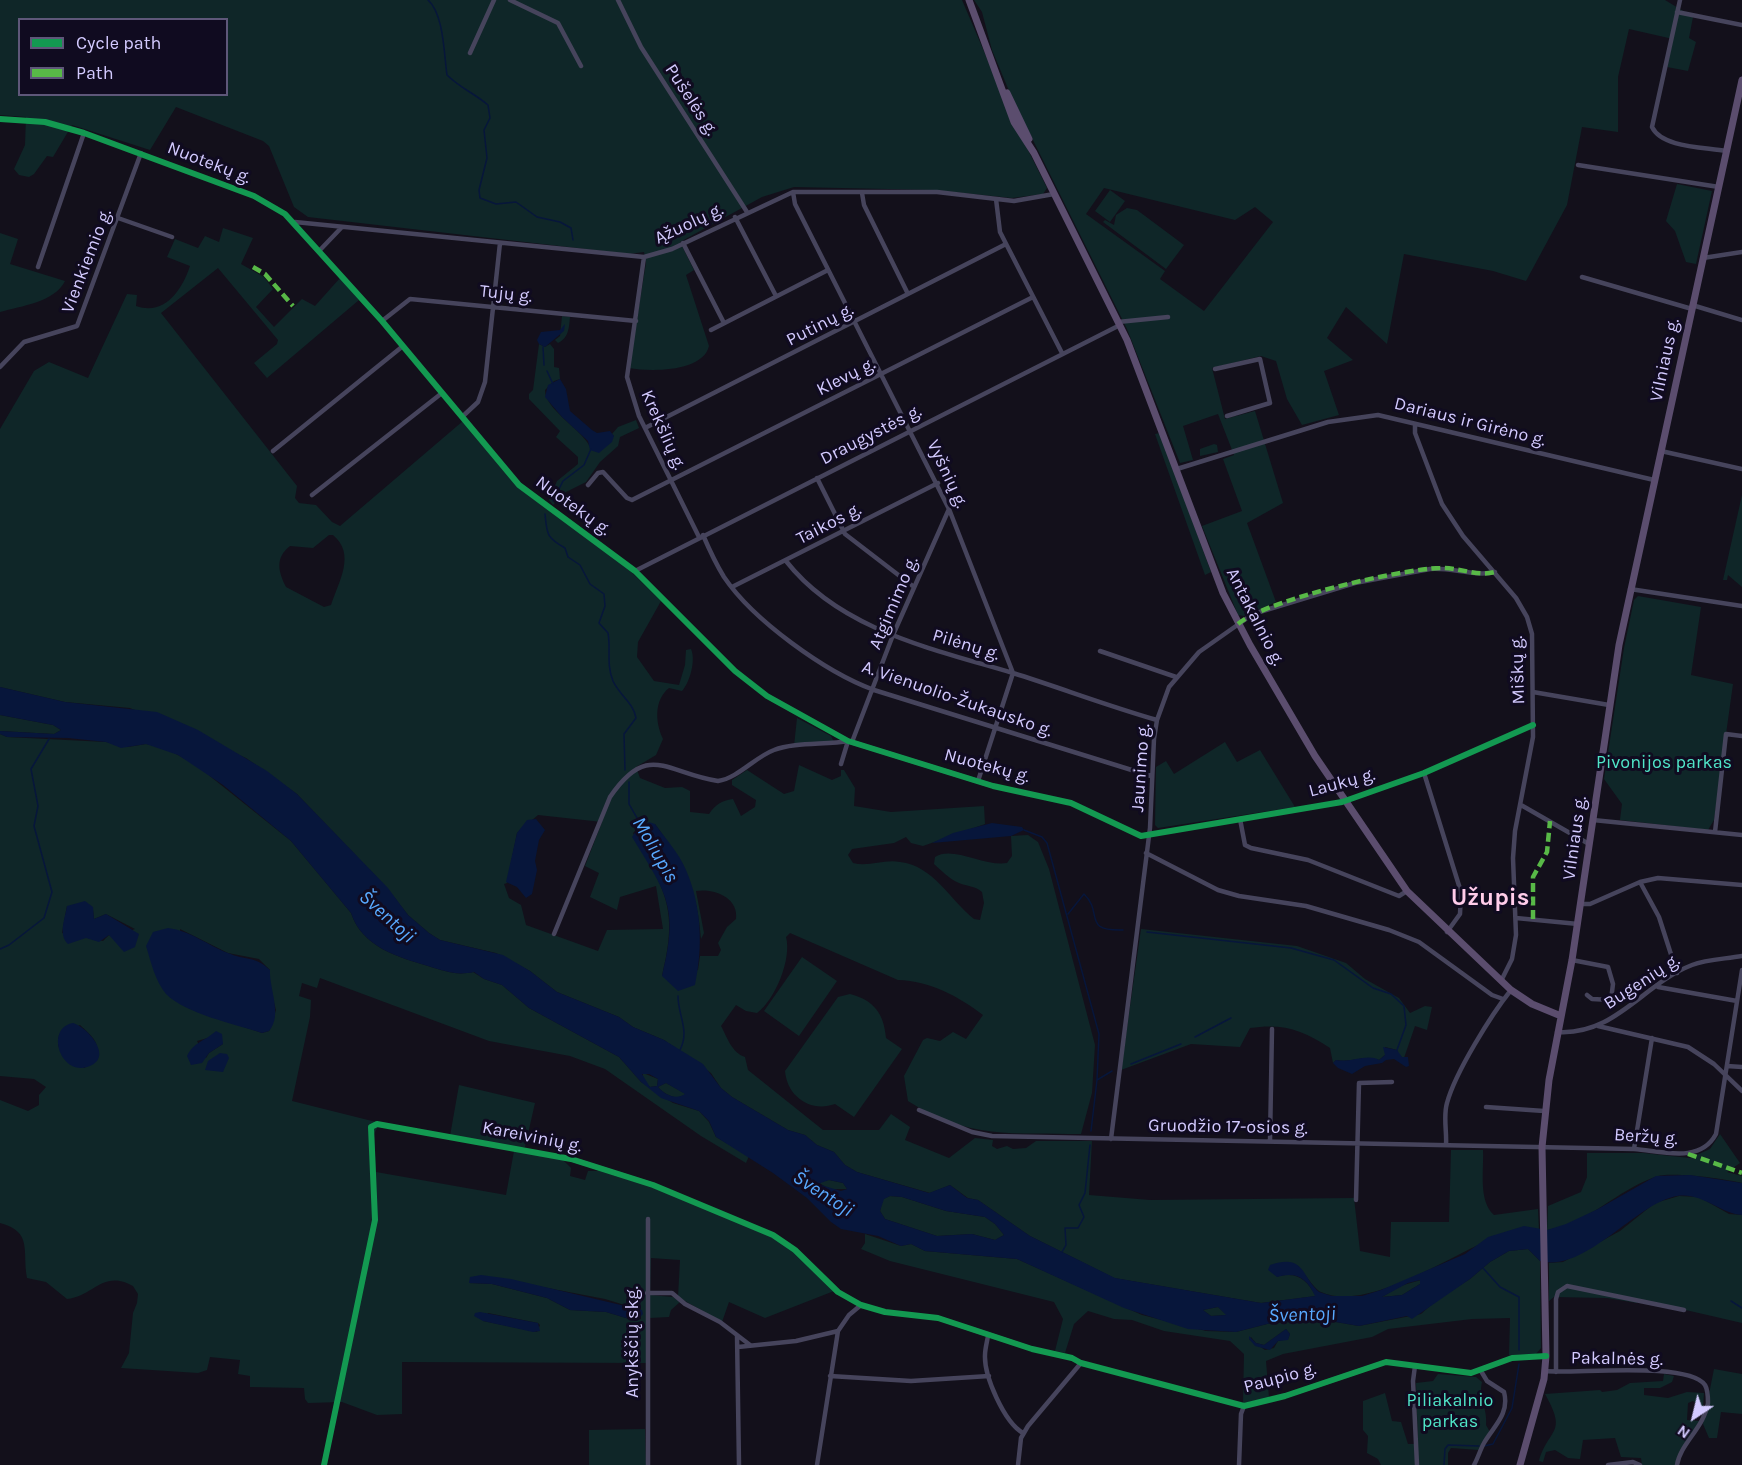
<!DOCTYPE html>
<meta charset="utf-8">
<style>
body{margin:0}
#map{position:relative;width:1742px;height:1465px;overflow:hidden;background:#13101b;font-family:Karla,sans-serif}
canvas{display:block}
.legend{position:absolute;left:18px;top:18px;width:210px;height:78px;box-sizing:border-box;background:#100b20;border:2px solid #5e5779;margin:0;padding:8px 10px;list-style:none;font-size:18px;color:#d3caff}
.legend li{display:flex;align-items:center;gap:12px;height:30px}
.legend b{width:30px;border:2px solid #5e5779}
.north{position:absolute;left:1664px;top:1387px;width:60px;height:60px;-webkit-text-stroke:4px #100b20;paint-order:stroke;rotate:215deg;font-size:16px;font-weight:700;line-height:24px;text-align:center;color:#d3caff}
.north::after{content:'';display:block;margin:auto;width:21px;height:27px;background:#d3caff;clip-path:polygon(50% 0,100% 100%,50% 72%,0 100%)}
</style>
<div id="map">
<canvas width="1742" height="1465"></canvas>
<ul class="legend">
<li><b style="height:8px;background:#139951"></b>Cycle path</li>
<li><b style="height:8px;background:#58b947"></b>Path</li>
</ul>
<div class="north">N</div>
</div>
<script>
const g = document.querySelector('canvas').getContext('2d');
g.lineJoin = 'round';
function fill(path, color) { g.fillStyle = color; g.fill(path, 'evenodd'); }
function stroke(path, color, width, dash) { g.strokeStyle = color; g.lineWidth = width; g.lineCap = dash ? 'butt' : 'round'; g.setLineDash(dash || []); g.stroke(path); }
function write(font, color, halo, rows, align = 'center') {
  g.font = font + ' Karla,sans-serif'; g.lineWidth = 6; g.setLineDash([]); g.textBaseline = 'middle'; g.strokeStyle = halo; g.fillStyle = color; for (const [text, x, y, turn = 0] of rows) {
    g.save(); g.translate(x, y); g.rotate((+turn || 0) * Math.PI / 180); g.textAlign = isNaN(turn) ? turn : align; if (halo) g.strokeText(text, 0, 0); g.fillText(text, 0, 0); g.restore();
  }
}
fill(new Path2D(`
 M0,0H962L1016,126L1047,188L1043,194L1012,198L934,190L794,187L762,197L680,242L694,270L686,275L709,346C703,372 651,372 629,368L646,263L644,252L629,254L308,217L294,207L269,146L263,141L176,107L150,150L72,125L53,157L47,156L34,174L29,177L19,175L14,169L25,145L26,117L0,115ZM20,20H226V94H20Z
 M974,0H1665L1693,17L1689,38L1696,42L1688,71L1667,67L1673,39L1629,29L1618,77V132L1582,127L1567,205L1526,281L1493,271L1404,254L1387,344L1346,307L1327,338L1353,360L1324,371L1339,415L1302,425L1287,399L1276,361L1261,356L1212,368L1225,419L1255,411L1283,503L1247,523L1276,602L1244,616L1238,615L1202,526L1242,511L1223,459L1234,455L1218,414L1183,426L1193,460L1180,463L1127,329L1012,98L992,50L982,12ZM1104,188L1235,220L1255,207L1273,222L1204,311L1160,279L1165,271L1086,214Z
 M1677,184L1712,191L1696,264L1686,262L1675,231L1666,221Z
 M1110,190L1125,201L1110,222L1095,211Z
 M1127,208L1137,210L1184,245L1166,269L1103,222L1105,220L1114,225L1116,215Z
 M223,228L253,238L241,264L264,277L273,289L256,307L274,327L302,299L315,306L340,278L359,300L267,378L254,363L277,344L278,340L218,268L161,313L297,486L295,498L299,503L316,505L332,522L340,526L463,421L524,492L622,563L661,601L638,642L637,657L654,681L679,685L685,665L686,650L691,649C696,660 690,682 682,691L669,688C654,700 655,722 663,739L656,755L636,767L640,778L665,788L682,787L690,791V812L709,814C716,804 721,801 733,799L741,816L755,807L756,800L732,785V780L747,770L784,794L794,791L799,765L832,780L841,776V770H844L855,788L854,806L891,812L984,806L985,824L923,846L911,843L906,837L894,843L852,849L848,855L853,863C869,867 884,859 900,862C934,866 950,900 974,919L980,920L984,903L982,892C974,885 968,887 959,883C949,879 941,870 934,864L935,857C952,845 985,867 1007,863L1012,856L1011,836L1028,835L1038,842L1049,869L1095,1045L1092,1093L1081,1134C1015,1133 966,1139 908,1101L904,1076L923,1040L927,1038L940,1041L953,1032L966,1039L983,1015C958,996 930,981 898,980L790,933L786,937C792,959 775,1000 757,1013L746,1011L736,1005L721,1026C727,1037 732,1053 745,1057L748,1070L823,1130H879L891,1114L910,1127L905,1140L949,1158L975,1138L993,1140L992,1146L997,1149L1007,1146L1013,1149L1026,1148L1036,1141H1092L1089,1195L1150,1200L1354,1198L1360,1251L1390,1257L1391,1222H1449L1451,1150H1483C1484,1170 1478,1201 1494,1215L1538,1209L1539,1230C1520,1235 1495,1238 1476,1246C1438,1264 1363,1311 1321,1292C1315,1290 1303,1271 1297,1265L1276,1277C1297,1271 1306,1279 1316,1296L1261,1303L1114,1278L1030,1236L978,1200L968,1198L950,1185L930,1193L857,1172L845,1165L834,1152L817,1145L805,1135L788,1130L732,1097L721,1088L711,1073L664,1040L633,1027L619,1017L557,992L530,971L496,953L440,940L429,933L408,915L387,888L297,794L246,758L130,708L65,702L0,687V429L34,371L49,362L88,378L127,294L137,295L136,306C165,316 182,290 190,266L167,257L175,239L198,248L205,236L219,242ZM329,535H333C356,554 339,581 331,605L324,607L286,587C278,571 275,558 290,546L313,548ZM538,815L602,822L585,866L599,873L590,897L617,910L620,897L656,886L663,929L607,930L598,951L526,925L521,905L509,898L504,884L507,883L517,833ZM655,824C684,864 697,888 701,939L704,933L696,891C713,888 739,897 736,919L727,927L718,943L721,950L718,956H700L698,970L662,976C679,908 665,891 633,833L641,825Z
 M0,233L18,239L10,264L65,281C55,302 21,306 0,312Z
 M562,316L570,317C569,327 569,338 558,343L555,340L560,336Z
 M539,344L545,347L550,344L554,349V367L559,368L560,379L554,381L545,390C545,410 583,430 590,447L614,436L612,434L618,427L636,420L639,428L620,437L618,446L600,462L586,482L566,492L553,505L549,500L557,481L578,464V457L556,437L560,431L529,399V394L533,390Z
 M1160,433L1211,572L1205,575L1155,434Z
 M1214,444L1217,445L1218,452L1200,456V449Z
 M1742,495V587L1728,575L1727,580H1723Z
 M1638,596L1701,607L1691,675L1733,684L1714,820L1708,830L1620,820L1622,804L1604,779L1624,648L1634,600Z
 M0,715L53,725L61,730L54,734L0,731Z
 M797,718L831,736L834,742L794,746Z
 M0,734L7,737L106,742L128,747L146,744L165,748L196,765L291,841L351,913C362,947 398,957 428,966C445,971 456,976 473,972L484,979L502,985L529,1008L619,1057L641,1082L673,1103L699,1111L709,1122L716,1137L749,1156L746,1163L701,1136L605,1069L570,1056L489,1041L320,978L317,988L302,983L299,996L311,1000L310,1017L292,1101L380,1123L374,1134L376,1172L506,1195L514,1151L563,1160L571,1168L570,1176L585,1180L588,1171H600L665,1191L770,1236L795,1251L834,1291L765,1318L729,1302L722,1322L678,1297L680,1260L651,1258L650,1295L673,1297L680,1302L671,1310L669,1317L649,1318V1363L402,1362V1414L377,1415L342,1402L308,1403L305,1399L304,1388L250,1387V1376L238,1374L240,1360L210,1357L207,1370L198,1373L121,1368L129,1353L133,1313L137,1303L138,1294L133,1286C103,1269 94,1296 67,1299L46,1282L27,1278C22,1250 33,1232 0,1223V1100L28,1111L39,1105V1095L46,1087L34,1079L0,1076ZM67,906L93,910L94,919L106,914L135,929L113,937L109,935L103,941L62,933ZM180,929L228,953L259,959L270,970L269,984L276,1010L269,1031L262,1033L188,1008ZM80,1025C93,1037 101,1043 96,1061L84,1068L58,1046L59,1035ZM211,1037L223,1044L209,1053L206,1058L197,1041ZM501,1279L605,1299L641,1310V1319L636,1321L606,1312L570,1310L547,1298L492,1284L469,1283ZM488,1313L538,1323L540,1325L537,1332L483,1321Z
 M1225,742L1237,762L1260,750L1295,807L1158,828L1155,825L1156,767L1166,761L1174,774Z
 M1141,929L1297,946L1346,963L1365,979L1399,998L1410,1013L1425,1006L1432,1007L1427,1030L1415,1026L1404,1058L1398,1055L1397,1050L1385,1047V1055L1379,1060C1365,1055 1351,1063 1336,1060L1333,1063L1330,1048C1303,1030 1283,1023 1250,1028L1240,1047L1191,1044L1121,1070Z
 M802,957L837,981L799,1036L764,1011Z
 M850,994C874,1000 884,1014 886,1038L902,1049L854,1117L835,1104C810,1113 787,1096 785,1071L838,997Z
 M643,1073L658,1079L657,1086L650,1087L643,1080Z
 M666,1083L686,1094C676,1101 665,1095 658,1087Z
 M459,1085L535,1103L525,1147L514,1148L450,1136Z
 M1720,1134L1740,1163L1727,1172L1742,1176V1183C1725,1179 1670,1171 1655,1177C1617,1190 1588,1224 1547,1230L1548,1206L1581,1192L1587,1177V1153H1643L1690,1158L1710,1149Z
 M829,1180L843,1183L847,1189H830L817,1182Z
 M890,1196L902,1197L946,1211L985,1217L995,1224L1004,1235L995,1240L972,1234L937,1236L885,1219L880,1211L883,1199Z
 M1679,1196L1699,1197L1729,1214L1742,1215V1323L1638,1299L1637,1303L1607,1298L1554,1297L1549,1301V1263L1563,1262L1620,1231L1655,1203Z
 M865,1234L901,1246L911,1244L925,1251L1017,1259L1142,1315L1206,1331L1236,1332L1271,1323L1302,1321H1330L1359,1326L1421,1314L1438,1299L1470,1279L1490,1262L1509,1251L1528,1249L1540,1261L1541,1348L1536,1354L1509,1355L1510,1318L1472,1319L1388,1329L1372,1337L1283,1354L1266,1361L1269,1398L1243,1403L1244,1354L1230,1341L1164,1331L1132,1320L1114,1319L1088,1311L1074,1324L1065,1353L1055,1351L1063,1319L1054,1302L890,1261L861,1249L865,1243ZM1286,1329L1290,1334L1288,1339L1278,1341L1274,1348L1265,1350L1249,1339L1251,1337L1256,1343L1264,1345Z
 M1421,1280L1420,1284L1402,1295L1382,1297L1400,1286Z
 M1218,1307L1227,1315L1211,1316L1203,1310Z
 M1714,1369L1742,1374V1414L1721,1412L1717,1438H1709L1703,1424Z
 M1438,1374L1476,1377L1482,1382C1478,1398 1488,1409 1486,1425L1490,1432L1479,1450L1451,1448L1448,1453V1465H1381L1378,1459L1367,1453L1368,1436L1363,1430V1401L1385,1393L1392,1421L1401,1422L1408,1444H1418L1416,1383L1433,1381Z
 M1664,1374L1674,1376L1672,1382L1660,1388H1644V1395L1668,1398L1687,1392L1704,1393L1703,1408L1693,1401L1688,1403L1687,1420L1700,1421L1676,1465H1642L1641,1458L1621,1457L1615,1438L1583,1440L1580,1459L1568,1458L1555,1450L1546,1452L1543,1462L1539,1461C1549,1427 1568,1435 1545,1394L1600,1390L1602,1392L1617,1390L1630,1383L1663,1381Z
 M645,1429L646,1465H589V1430Z`), '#0f2628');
fill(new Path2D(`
 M565,324L564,331L545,347L539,344L537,340L541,332L560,330Z
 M560,379L566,389L570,411L592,430L597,433L610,431L614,436L612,442L599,453L590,450L588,441L562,417L545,397L548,385Z
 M0,687L65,702L157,712L198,730L267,771L297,794L388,888L408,915L429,933L440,940L503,955L530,971L557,992L619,1017L633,1027L664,1040L703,1064L721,1088L732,1097L788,1130L805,1135L817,1145L834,1152L845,1165L857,1172L929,1193L950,1185L967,1198L978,1200L1030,1236L1115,1278L1261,1303L1315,1296C1307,1278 1296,1271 1277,1277L1268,1270L1270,1265C1305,1253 1301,1276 1319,1292L1332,1296H1362L1381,1290L1465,1254L1488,1237L1524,1226L1547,1230L1566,1224L1598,1209L1656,1176L1690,1175L1742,1183V1215C1719,1213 1702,1192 1677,1196C1634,1204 1586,1273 1540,1261L1528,1249L1509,1251L1490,1262L1470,1279L1412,1319L1407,1316L1359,1326L1330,1321H1302L1271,1323L1236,1332L1188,1329L1124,1308L1017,1259L925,1251L911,1244L901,1246L878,1236L841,1229L831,1222L807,1198L773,1173L716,1137L709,1121L699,1111L661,1098L641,1082L619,1057L529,1008L502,985L484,979L474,972C456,976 445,971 428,966C398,957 362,947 351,913L291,841L223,785L178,755L146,744L121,748L106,742L68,738L7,737L0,734V731L54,734L61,730L53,725L0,715ZM642,1074H649L658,1079L657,1086L650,1087ZM666,1083L685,1094C676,1100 665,1095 658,1087ZM829,1180L843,1183L847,1189L841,1191L818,1184ZM890,1196L902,1197L946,1211L985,1217L995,1224L1004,1235L995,1240L972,1234L937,1236L885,1219L880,1211L884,1199ZM1420,1280V1284L1402,1295L1382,1297L1408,1283ZM1218,1307L1226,1315L1211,1316L1203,1310Z
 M536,819L545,830L539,840L535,861L537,870L532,894L526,898L517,887L506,882L517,833L527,820Z
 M649,822L655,824C665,838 679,853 686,870C702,907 703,947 695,985L678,991L662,976C679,908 667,894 632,837L638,828Z
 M992,823L1022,827L1024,830L1011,836L932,843L953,833Z
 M85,901L93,907L94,919L106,914L139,934L135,947L124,952L109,935L99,942L86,938L68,944C58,935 65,918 67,906Z
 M168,928C191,931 207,945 228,953C246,961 254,955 270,970C269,989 283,1015 269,1031L262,1033C235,1024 186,1014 166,994C155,981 151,962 146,946L153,932Z
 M73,1023C89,1028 115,1059 87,1067C60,1075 45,1028 73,1023Z
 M216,1031L222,1034L223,1044L209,1053L202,1063L191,1065L187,1056C194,1042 205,1041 216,1031Z
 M1383,1047L1397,1050L1402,1057H1408L1409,1066L1406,1067L1394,1059L1386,1060L1382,1063L1365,1066L1352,1074L1338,1068L1333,1063L1336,1060C1350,1063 1368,1053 1379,1060L1385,1055Z
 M220,1053L227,1054L229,1058L223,1072L205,1070L208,1061Z
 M481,1275L511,1279L642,1310L643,1314L636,1321L606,1312L570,1310L547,1298L492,1284L469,1283L470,1277Z
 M480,1312L538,1323L540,1331L533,1332L483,1321L474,1316L475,1313Z
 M1286,1329L1290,1334L1288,1340L1278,1341L1270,1350L1255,1346L1249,1339V1336L1256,1343L1264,1345Z`), '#07163b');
stroke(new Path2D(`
 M428,0C444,14 444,55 447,75C460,88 474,93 488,105L490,118L484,130L487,158L479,190L480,198L496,204L516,202L537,217L560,222L571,228L573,240
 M543,347L544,365
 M547,371L553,384
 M553,501L563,481L584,465L591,449
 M545,514C547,534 546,537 565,548L568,557L580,565L590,584L604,594L605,606L599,623L608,633C611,649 606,664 613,681C620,696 633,702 636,718L624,734L625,770
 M629,782V804L641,825
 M1024,830L1042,837L1047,843L1099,1034L1097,1080L1091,1131
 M1068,914L1084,894C1104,913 1081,931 1123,930
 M1147,932L1291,948L1334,960L1373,988L1391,994L1404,1006L1406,1025L1397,1050
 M0,949L9,945L44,918L52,892L34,826L38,806L31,769L49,739
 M678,996C678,1016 690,1030 680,1050
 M1195,1037L1231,1018
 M1131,1064L1181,1044
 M1097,1080L1112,1071
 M1062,1252L1066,1245L1065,1228H1078L1084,1217L1079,1205L1085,1193L1090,1145
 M1483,1268L1500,1287L1519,1297V1350
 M1731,1301L1742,1308
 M1484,1446L1493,1444L1512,1408L1519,1364
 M1444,1465L1445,1449L1448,1445L1479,1446`), '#07163b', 1.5);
stroke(new Path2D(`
 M510,0L558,23L581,66
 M618,0L641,47L747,212
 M1680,0L1652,127C1662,148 1705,147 1726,151
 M1677,12L1742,25
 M470,53L494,0
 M0,119L45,122L84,133L254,196L285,214L382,321L519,485L635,571L735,671L767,696L848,741L993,786L1071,803L1141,836L1342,802L1424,773L1533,725
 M1578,165L1719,187
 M793,192L795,204L949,509L1013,673L978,781
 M862,193L864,205L908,294
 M996,199L1000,232L1062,353
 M735,217L776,296
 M118,218L172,237
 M295,222L644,257L672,249L793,192H937L1014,201L1054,194
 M683,243L724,323
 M320,250L342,227
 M644,257L627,377L639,416L699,537
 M1703,258L1742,252
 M38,267L84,133
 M1582,277L1692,309
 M1692,305L1742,320
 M382,321L410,299L636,321
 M1118,322L1168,317
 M711,330L828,270
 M0,367L24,342L77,326L141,153
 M1215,369L1260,359L1270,403L1227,416
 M462,417L478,402L485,382L500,243
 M1415,424V433L1442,504L1463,536L1516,598L1527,617L1532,634L1533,737L1515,831L1513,858L1516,935L1512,959L1501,981
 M645,428L1006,244
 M273,451L403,346
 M1661,451L1742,469
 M1177,469L1328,422L1378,415L1654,480
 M817,478L845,534L914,587
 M588,485L598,473L603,472L627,498L632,500L1033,297
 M312,495L442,393
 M703,535C709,549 716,564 724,577C753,620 825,672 874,690L1151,776
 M786,561C840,630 933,649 1013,673C1061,688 1108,706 1157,720
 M635,571L1120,325
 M732,587L938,483
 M1630,589L1742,606
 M1100,651L1176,677
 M1533,692L1609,705
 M852,742L893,635L949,509
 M1424,773L1461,892L1460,914L1447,932
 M1521,805L1589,844
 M1240,819L1245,845L1251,848L1308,860L1399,896L1407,891
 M1593,820L1742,835
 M1715,832L1726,734L1742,736
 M1146,853L1218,890L1239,896L1306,906L1389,930L1419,942L1492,995L1503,999
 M1640,882L1659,917L1677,973
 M1581,904H1590L1640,882L1658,878L1742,885
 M1516,918L1578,924
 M554,934L610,797C648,741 666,773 718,781C738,778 755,757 774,750C794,742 827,745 848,741L841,764
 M1572,960L1608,967L1613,984L1611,1000L1592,999L1587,995
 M1658,987L1737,1001
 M1598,1026L1688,1047L1714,1064L1742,1091
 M1557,1032C1615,1036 1643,984 1692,965C1707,959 1726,959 1742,956
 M1727,1066L1742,1067
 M1486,1107L1544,1111
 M919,1110L972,1132L992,1136L1634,1149C1662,1151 1700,1164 1716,1134L1742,970
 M1111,1139L1150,828L1154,739L1157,720L1169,687L1199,652L1253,614L1355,583L1430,569C1451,567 1475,577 1495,572
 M1270,1141L1272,1029
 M1446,1145C1447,1132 1443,1116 1447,1103C1455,1073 1491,1015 1511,990
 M1634,1149L1652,1038
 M1356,1200L1359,1083L1392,1082
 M648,1219V1465
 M647,1293H672L685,1304L720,1322L737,1335L739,1465
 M737,1335L750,1345
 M988,1336C987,1342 985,1349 985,1355C984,1376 1004,1422 1023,1433
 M738,1347L796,1341L838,1331
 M1415,1366L1413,1381L1417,1465
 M1545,1371C1575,1374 1688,1361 1705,1385C1708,1390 1708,1397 1708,1403C1704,1428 1680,1444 1677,1465
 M1556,1372V1299L1558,1292L1567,1286L1684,1310
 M830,1376L911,1381L989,1376
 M324,1465L375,1220L371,1127L377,1124L571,1159L653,1185L773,1235L795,1250L838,1292L861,1305L885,1312L938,1318L1032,1349L1072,1358L1081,1363L1244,1406L1285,1396L1386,1362L1471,1373L1512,1358L1546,1356
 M817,1465L838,1331L849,1315L861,1305
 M1018,1465L1021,1438L1028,1426L1081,1363
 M1239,1465L1241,1414L1244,1406
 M1474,1465C1478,1458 1480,1450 1484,1443C1493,1427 1510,1414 1504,1392L1487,1381L1481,1371
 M1608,1465L1633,1462L1640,1465`), '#46445c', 4.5);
stroke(new Path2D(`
 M969,0L1014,122L1034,153L1127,340L1223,593L1250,645L1315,756L1407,891L1511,990L1532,1004L1561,1016
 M1007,93L1029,139
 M1520,1465L1544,1379L1546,1356L1542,1147L1549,1080L1572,960L1619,645L1742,80`), '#5b4d6e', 7);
stroke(new Path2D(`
 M253,267L265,274L293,306
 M1238,624C1265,600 1401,569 1440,568C1458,567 1477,577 1495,572
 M1533,919V877L1547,852L1550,821
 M1688,1154L1742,1173`), '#58b947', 4.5, [9, 4.5]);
stroke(new Path2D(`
 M0,119L45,122L84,133L254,196L285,214L382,321L519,485L635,571L735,671L767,696L848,741L993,786L1071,803L1141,836L1342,802L1424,773L1533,725
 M324,1465L375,1220L371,1127L377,1124L571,1159L653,1185L773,1235L795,1250L838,1292L861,1305L885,1312L938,1318L1032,1349L1072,1358L1081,1363L1244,1406L1285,1396L1386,1362L1471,1373L1512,1358L1546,1356`), '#139951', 6);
write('18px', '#d3caff', '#100b20', [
 ["Pušelės g.",691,100,57],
 ["Nuotekų g.",209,163,21],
 ["Ąžuolų g.",689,224,-25],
 ["Vienkiemio g.",87,261,-69],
 ["Tujų g.",506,294,6],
 ["Putinų g.",820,325,-27],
 ["Vilniaus g.",1665,360,-78],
 ["Klevų g.",846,377,-27],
 ["Dariaus ir Girėno g.",1470,422,14],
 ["Krekšlių g.",663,430,66],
 ["Draugystės g.",871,435,-27],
 ["Vyšnių g.",947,474,65],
 ["Nuotekų g.",573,506,36],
 ["Taikos g.",829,524,-27],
 ["Atgimimo g.",894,603,-67],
 ["Antakalnio g.",1255,617,63],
 ["Pilėnų g.",966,645,17],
 ["Miškų g.",1518,670,-92],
 ["A. Vienuolio-Žukausko g.",957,699,19],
 ["Nuotekų g.",987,766,15],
 ["Jaunimo g.",1141,768,-86],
 ["Laukų g.",1342,783,-15],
 ["Vilniaus g.",1575,838,-82],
 ["Bugenių g.",1642,982,-33],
 ["Gruodžio 17-osios g.",1228,1127,1],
 ["Kareivinių g.",532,1137,11],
 ["Beržų g.",1646,1137,4],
 ["Anykščių skg.",633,1342,-90],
 ["Pakalnės g.",1617,1359,1],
 ["Paupio g.",1280,1378,-15]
]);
write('18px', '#50e5c8', '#100b20', [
 ["Pivonijos parkas",1664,763],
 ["Piliakalnio",1450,1401],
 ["parkas",1450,1422]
]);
write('italic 20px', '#58a9ff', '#100b20', [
 ["Moliupis",655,850,60],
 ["Šventoji",387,917,42],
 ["Šventoji",823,1194,33],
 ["Šventoji",1302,1315,-2]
]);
write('bold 24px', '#ffccea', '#100b20', [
 ["Užupis",1490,898]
]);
</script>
